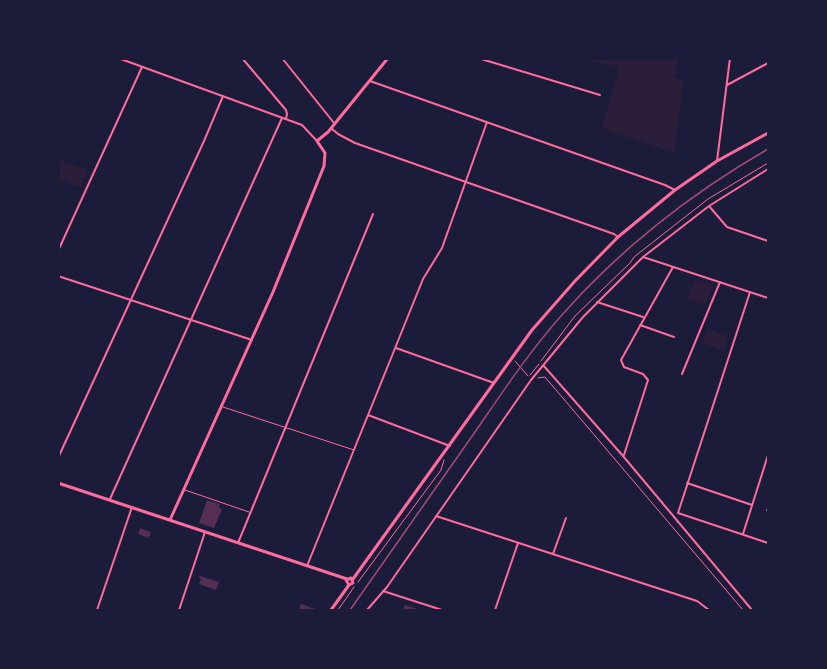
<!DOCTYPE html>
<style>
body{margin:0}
#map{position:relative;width:827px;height:669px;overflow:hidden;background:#1b1b3a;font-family:"DejaVu Sans",sans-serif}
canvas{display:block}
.frame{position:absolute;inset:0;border:60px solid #1b1b3a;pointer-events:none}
</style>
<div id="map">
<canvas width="827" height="669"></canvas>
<div class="frame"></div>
</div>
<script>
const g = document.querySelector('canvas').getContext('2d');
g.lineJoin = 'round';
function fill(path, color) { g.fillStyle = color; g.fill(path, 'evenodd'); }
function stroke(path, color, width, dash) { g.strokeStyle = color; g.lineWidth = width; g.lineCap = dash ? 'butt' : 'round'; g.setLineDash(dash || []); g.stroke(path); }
fill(new Path2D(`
 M581,59H678L675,78L684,80L674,153L602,128L619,67Z
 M59,160L87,170L80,187L59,180Z
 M695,280L712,285L713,288L705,305L687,299Z
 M708,329L729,337L724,351L702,343Z`), '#2a1e3b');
fill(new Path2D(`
 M207,500L220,504L219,508L222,509L214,528L199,523Z
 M140,528L151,532L149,538L138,534Z
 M200,576L219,582L216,590L199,584L201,579L199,578Z
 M301,604L318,610H299Z
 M405,605L421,610H403Z`), '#542f53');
stroke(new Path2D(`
 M515,361L528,376
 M541,361L575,316L630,263L634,257L708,199L768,163
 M530,375L539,364
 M538,378L545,377L743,610
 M358,582L441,470L444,460
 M338,610L354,587`), '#ff6b9d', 1);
stroke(new Path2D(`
 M223,407L354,450
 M185,490L249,512`), '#ff6b9d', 1);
stroke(new Path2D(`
 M118,58L302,125L317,141
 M242,58L286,110L287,114L286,119
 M282,58L334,123
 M478,58L600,95
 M370,81L665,185L675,190
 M727,85L768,63
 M331,128L338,134L355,143L614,234L618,237
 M717,161L730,58
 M709,206L727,227L768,241
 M58,251L142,67
 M643,257L768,298
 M58,276L252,340
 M597,302L643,317
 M640,325L674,337
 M396,348L494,383
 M543,365L623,456L752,610
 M682,374L720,282
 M368,415L450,446
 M624,455L648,380L643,374L624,367L621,360L673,267
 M58,458L204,141L223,96
 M687,483L752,505
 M110,499L282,118
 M767,510L768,511
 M678,513L750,292
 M678,513L768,543
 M436,516L697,601L709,610
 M743,534L768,455
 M238,543L373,214
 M553,554L566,518
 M307,566L423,279L442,248L487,122
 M383,591L442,610
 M97,610L132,507
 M179,610L205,532
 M367,610L387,587L531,380L583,317L643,257L709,206L768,169
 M495,610L518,543`), '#ff6b9d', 2);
stroke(new Path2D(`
 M58,483L347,579
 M170,520L273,292L324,166L325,153L317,141L328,132L388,58`), '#ff6b9d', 3);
stroke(new Path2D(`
 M353,579L532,330L575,281L618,237L675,190L717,161L768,133
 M331,610L349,585L353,583L351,578L346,580L349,585`), '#ff6b9d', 3);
stroke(new Path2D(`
 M350,610C391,551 433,492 475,432C502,393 529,352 561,316C621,248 690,194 768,149`), '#a44b75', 1.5);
</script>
